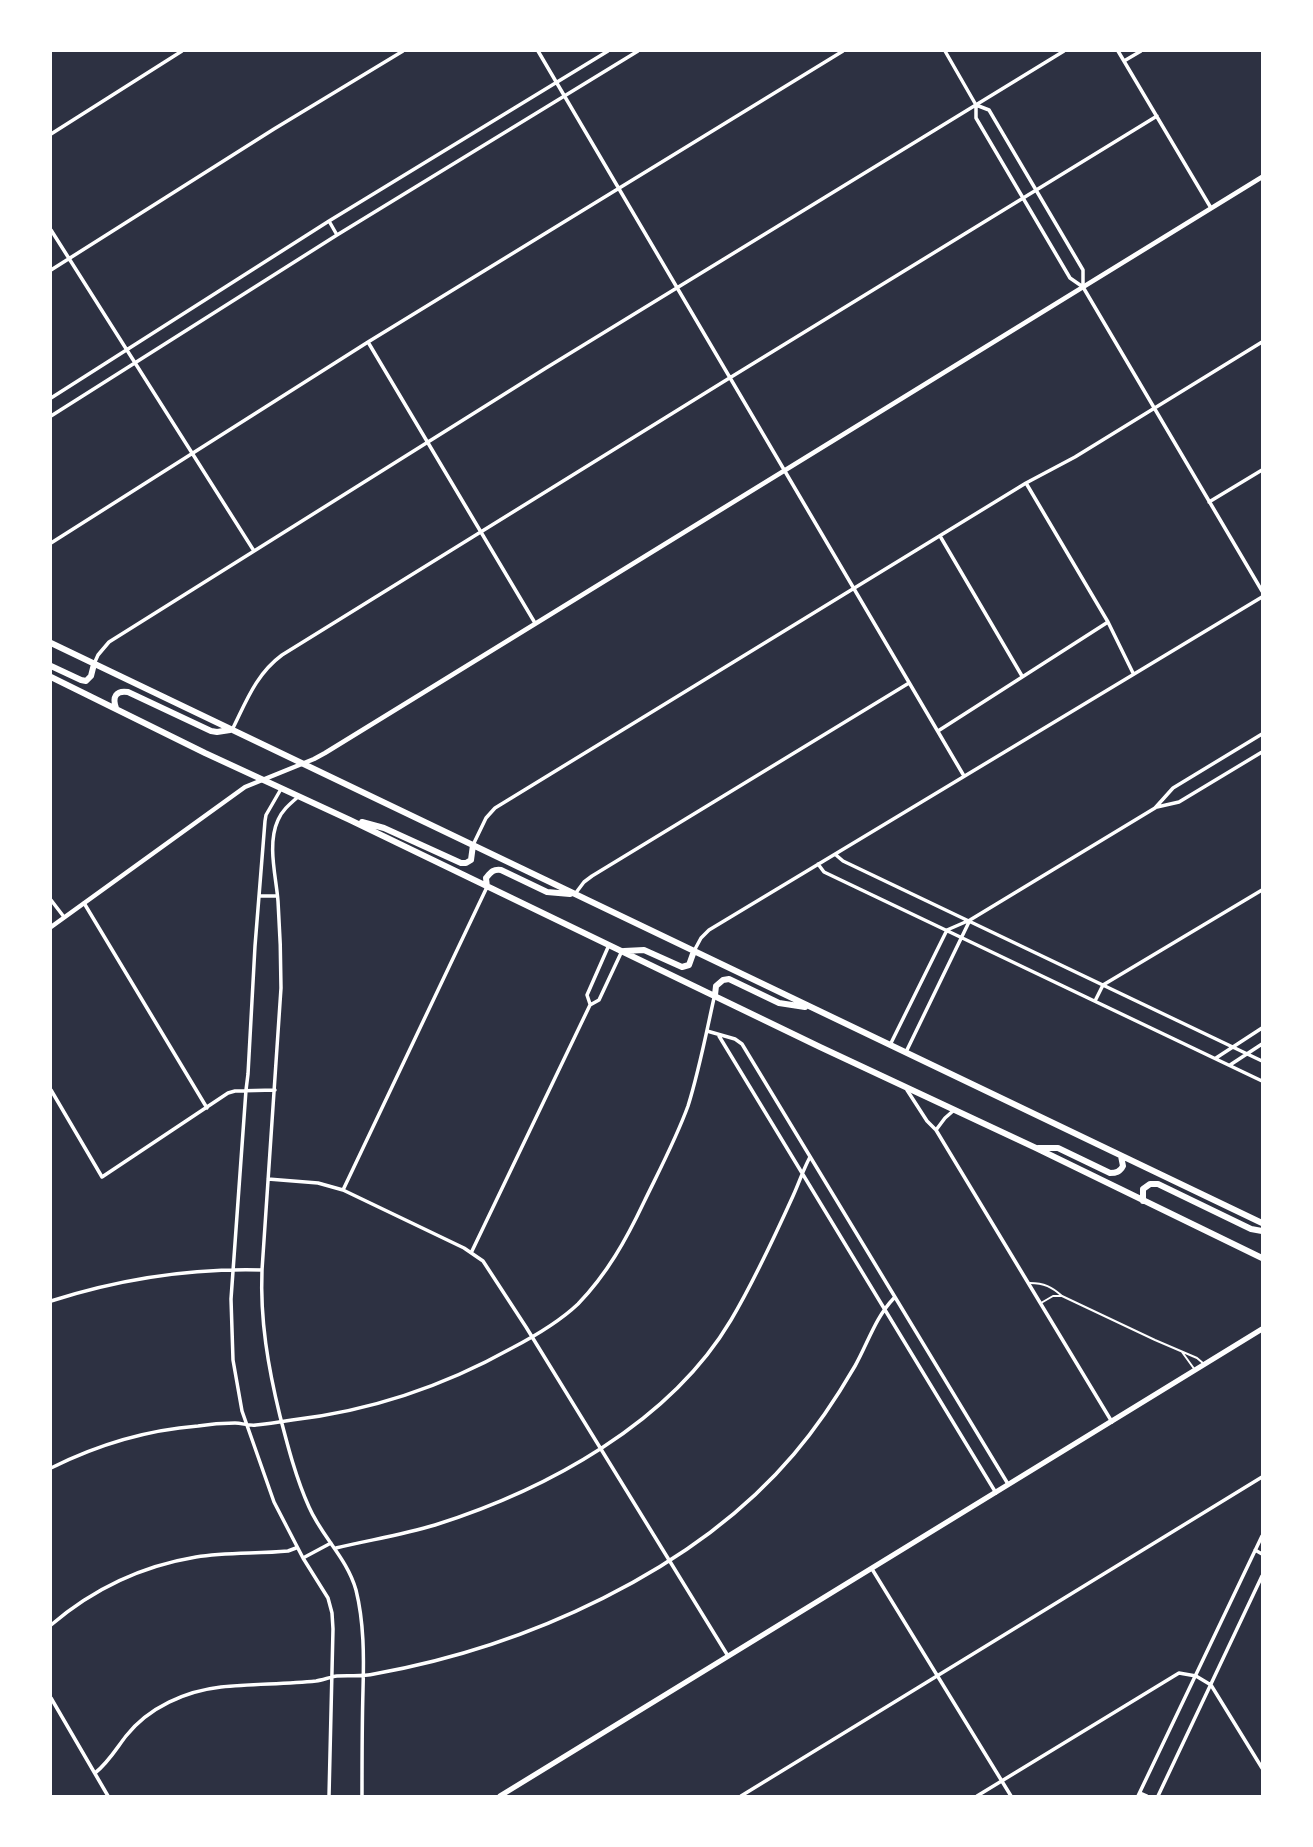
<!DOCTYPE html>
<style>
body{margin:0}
#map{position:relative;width:1313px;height:1847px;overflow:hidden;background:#2d3142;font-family:Signika,sans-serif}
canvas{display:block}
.frame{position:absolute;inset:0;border:52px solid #fff;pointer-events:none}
</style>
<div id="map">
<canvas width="1313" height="1847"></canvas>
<div class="frame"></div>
</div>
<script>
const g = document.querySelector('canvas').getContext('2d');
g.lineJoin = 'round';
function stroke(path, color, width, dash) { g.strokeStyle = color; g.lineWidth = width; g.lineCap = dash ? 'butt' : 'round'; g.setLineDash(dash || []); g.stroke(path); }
stroke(new Path2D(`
 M1030,1283C1044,1283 1052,1287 1062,1296L1155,1340L1197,1358L1204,1364
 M1041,1303L1053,1296H1061
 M1182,1352L1195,1370`), '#fff', 2);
stroke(new Path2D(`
 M538,51L964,776
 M945,51L976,105V118L1070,278L1083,287L1262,591
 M1118,51L1211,208
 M1124,61L1141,51
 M976,105L989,110L1083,270V286
 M51,134L182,51
 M329,221L337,235
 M51,230L254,551
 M51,270L274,129L403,51
 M368,342L535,623
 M51,398L329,221L608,51
 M51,416L337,235L638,51
 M1026,483L1108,622L1133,673
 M1209,502L1262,470
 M940,536L1022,676
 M51,543L368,342L843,51
 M94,664L98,655L109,642L546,368L1064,51
 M232,730C246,702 256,674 282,655L723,382L1157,116
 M938,731L1108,622
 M281,789L266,815L265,821L255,946L248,1074L246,1090L231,1299L233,1360L242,1411L274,1502L303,1558L328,1598L332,1613L333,1629L329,1796
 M299,796C291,803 282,810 278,820C267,844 276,876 278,901C280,930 281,959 281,988L262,1270C260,1320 268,1367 280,1416C288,1447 296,1478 309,1507C322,1537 347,1558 356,1590C364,1622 364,1657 363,1690C362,1725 362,1761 362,1796
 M1157,807L1179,802L1262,752
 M473,845L486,818L495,808L1026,483L1075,457L1262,342
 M836,855L843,861L1262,1061
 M818,864L824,872L1262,1081
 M575,894L584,882L592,876L909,683
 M259,896H277
 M51,900L64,917
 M84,903L207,1108
 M694,951L701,938L709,930L1262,597
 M1095,1001L1103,985L1262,890
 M590,1004L587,995L609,945
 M707,1031L735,1039L742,1044L1008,1484
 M719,1036L996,1493
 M890,1045L947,930L970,920L1155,808L1173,788L1262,734
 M906,1052L969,922
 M1216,1058L1262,1028
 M1230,1065L1262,1044
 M51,1090L102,1177L228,1093L235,1091L275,1090
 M907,1090L927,1121L936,1130L1112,1422
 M936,1130L945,1118L953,1111
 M268,1179L318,1183L343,1190L464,1248L483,1261L526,1327L728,1656
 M343,1190L487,887
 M472,1251L590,1005L599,1000L621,953
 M51,1301C120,1279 189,1268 262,1270
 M51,1468C97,1445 147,1430 198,1426C210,1424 223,1423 235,1423C242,1423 249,1426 256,1425C268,1424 280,1422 292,1420C370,1411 444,1386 512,1348C535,1336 559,1322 578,1304C607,1274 626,1240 644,1202C659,1171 676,1139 688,1106C699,1071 706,1034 714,998
 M336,1548C369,1540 402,1535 435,1525C546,1490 670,1423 731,1320C754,1281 774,1238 793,1196C799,1183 803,1170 810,1157
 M1255,1550L1262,1554
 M303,1558L331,1543
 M872,1569L1011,1796
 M51,1625C93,1589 142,1566 196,1557C226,1552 257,1554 288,1551L296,1548
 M51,1698L108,1796
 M95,1773C108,1763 116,1749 126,1736C149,1707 186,1691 221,1687C253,1684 285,1684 316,1681C323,1680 330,1677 337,1676C350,1675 362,1677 374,1674C525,1647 694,1572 794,1454C817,1427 837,1397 855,1366C868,1343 875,1318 894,1298
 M1140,1793L1147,1796
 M741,1796L1262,1477
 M977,1796L1179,1673L1196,1676L1211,1685L1262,1768
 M1138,1796L1262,1536
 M1158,1796L1262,1576`), '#fff', 3.5);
stroke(new Path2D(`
 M51,927L245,787L314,759L325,753L1262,177`), '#fff', 4.5);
stroke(new Path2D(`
 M500,1796L1262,1329`), '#fff', 5);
stroke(new Path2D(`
 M51,643L1262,1223
 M51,666L81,680L86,681L91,676L94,664
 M51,677L205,753L350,820L820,1047L1036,1148L1262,1258
 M116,708C112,697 116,690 128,692L211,731L217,732L230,730
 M362,822L384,828L461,863H466L471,860L473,845
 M487,887L486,878C491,872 493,869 501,870L547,892L570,894
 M624,951L644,950L682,967L689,965L694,951
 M715,995L716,986L723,980L729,979L779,1003L805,1007
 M1038,1148H1058L1110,1173C1116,1173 1120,1172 1123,1166L1121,1156
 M1143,1201V1189L1150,1184H1158L1251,1229L1262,1231`), '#fff', 6);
</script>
